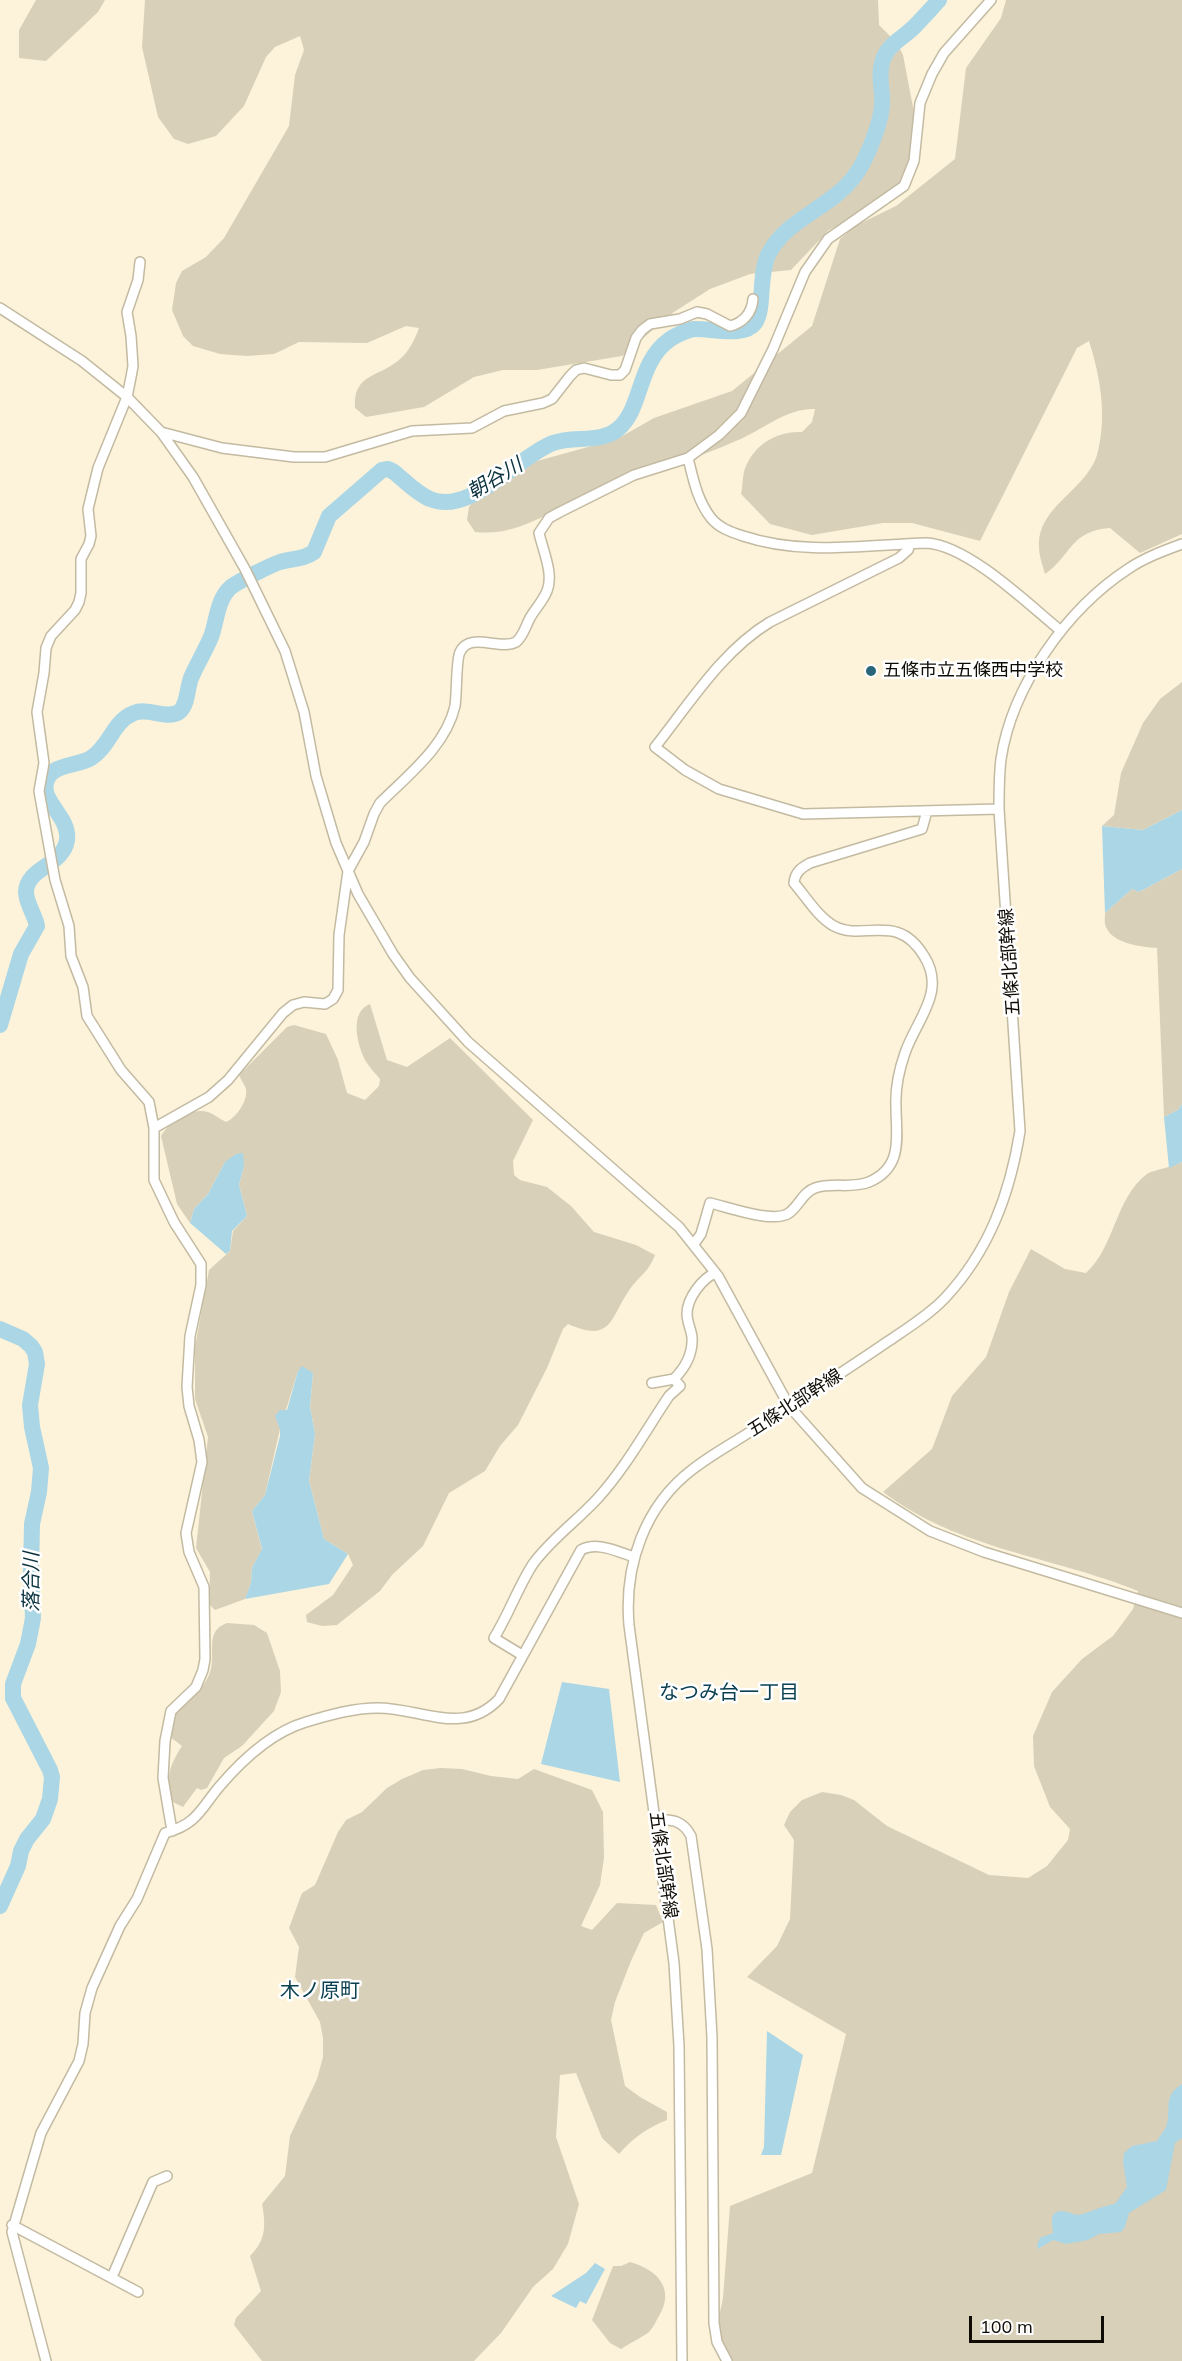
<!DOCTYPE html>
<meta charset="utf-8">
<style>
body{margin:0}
#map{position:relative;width:1182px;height:2361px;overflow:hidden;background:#fcf3da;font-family:Mulish,sans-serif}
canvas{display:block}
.scale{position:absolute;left:969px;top:2316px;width:135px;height:27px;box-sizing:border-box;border:3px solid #0f0b05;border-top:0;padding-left:8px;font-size:18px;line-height:21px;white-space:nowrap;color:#0f0b05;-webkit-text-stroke:4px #fff;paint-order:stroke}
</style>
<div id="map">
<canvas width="1182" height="2361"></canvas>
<div class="scale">100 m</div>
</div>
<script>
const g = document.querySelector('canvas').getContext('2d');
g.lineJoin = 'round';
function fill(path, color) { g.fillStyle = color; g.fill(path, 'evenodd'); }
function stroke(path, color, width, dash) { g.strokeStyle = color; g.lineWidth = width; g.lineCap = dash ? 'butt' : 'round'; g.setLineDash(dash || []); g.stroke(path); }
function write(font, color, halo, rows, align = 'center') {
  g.font = font + ' Mulish,"Noto Sans JP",sans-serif'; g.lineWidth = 5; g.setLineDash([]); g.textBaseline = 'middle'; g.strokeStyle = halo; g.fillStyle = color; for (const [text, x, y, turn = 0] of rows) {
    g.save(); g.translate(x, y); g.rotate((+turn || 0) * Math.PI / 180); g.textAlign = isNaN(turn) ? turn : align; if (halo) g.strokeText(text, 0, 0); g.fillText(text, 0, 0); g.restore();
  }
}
fill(new Path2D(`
 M36,0H105L98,12L46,61L19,58V30Z
 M145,0H878L879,25L897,43L903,55L918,133L910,165L897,188L875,207L829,230L791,270L750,274L710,289L674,312L622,356L537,370H503L474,377L424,407L366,417L355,408C353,373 378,378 399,360C409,352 415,339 419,328L406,326L367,343L299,342L274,354L247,356L220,354L193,346L183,336L172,310L176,283L182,271L206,257L224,238L289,126L295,75L304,50L300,36L275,47L266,57L244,106L216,136L188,144L174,139L158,117L142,47Z
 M1006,0H1182V534L1140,553L1110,528C1070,531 1072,555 1045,574C1043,566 1039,556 1039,547C1037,505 1090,489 1098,451C1107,414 1100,376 1089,341L1077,348L980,541L912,523H883L812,535L770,524L741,494C743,486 742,474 746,466C756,443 778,431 802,432L812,422L815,409C786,408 763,430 736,441C689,462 639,476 590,494C551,509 520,537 475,532L467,520L469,507L477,496L537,461L617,439L654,418L732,391L812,326L840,239L857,225L896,206L955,159L966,68L1001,18Z
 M1182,682V810L1143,830L1102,826L1114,815L1121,773L1143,723L1160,699Z
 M1182,869V1104L1178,1110L1164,1117L1157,948C1142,947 1113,944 1106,927C1104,923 1105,917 1105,913L1132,889L1139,892Z
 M370,1004L387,1060L407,1067L450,1038L533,1120L513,1161L514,1175L520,1180L547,1187L571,1206L594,1232L636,1245L655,1255C648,1273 640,1275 630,1289C610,1317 613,1344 568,1324L563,1329L547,1368L518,1425L500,1446L485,1471L449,1493L423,1546L392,1575L380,1591L337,1625L322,1626L307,1622L306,1615L333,1595L353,1565L348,1554L324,1539L309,1481L315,1434L310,1407L313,1373L298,1371L280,1429L265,1495L252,1511L262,1550L252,1568L251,1583L245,1599L215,1610L209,1604L210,1572L196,1548L208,1437L195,1399V1347L209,1270L230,1251L233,1231L247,1216L239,1185L244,1166L225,1162L208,1194L194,1209L190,1223L177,1204L161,1136C169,1122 190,1107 208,1112C214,1114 220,1119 226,1122C236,1118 248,1101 246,1089C245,1085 241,1080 239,1075L287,1027L294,1025L326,1034L338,1060L347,1093L365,1100L379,1086L380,1079C375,1073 369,1067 365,1060C357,1044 349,1012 370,1004Z
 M1182,1162V2361H733L725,2353L718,2321L723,2298L730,2206L812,2173L846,2034L747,1977L777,1946L790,1919L794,1840L784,1825L790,1812L802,1800L822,1792L841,1795L854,1800L887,1826L989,1875L1028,1878L1047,1866L1068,1840L1070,1829L1050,1807L1034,1766L1033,1736L1052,1692L1082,1659L1113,1636L1133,1609L1138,1591C1052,1556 960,1550 883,1492L932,1449L952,1396L986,1357L1009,1292L1031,1249L1065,1269L1086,1273C1115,1247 1115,1198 1147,1174C1153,1170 1173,1167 1182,1162Z
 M227,1623L254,1625L267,1633L280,1671L281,1692L274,1711L242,1746L224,1758L207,1788L201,1790L197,1788L183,1807L173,1802C164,1781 170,1764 182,1746L169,1736L174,1711C189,1700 206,1688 211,1669C215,1651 205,1631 227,1623Z
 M441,1768L462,1769L491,1776L518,1779L534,1769L592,1790L603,1812L604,1858L600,1885L581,1926L592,1930L617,1903L656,1905L663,1922L644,1933L631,1961L615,2002L611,2020L625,2086L640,2097L667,2112V2120C647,2128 633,2138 619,2154L602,2138L576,2073L560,2075L556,2137L579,2204L568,2244L553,2269L533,2287L501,2333L474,2361H262L234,2325L236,2318L261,2291L250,2256C266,2240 266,2226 262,2204L285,2176L290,2136L317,2079L323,2057V2038L320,2022L295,1977L299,1947L289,1928L302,1893L315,1885L338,1832L346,1820L362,1812L387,1788L402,1779L423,1770Z
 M630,2262C656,2269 676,2288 659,2316C656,2321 653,2328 649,2332C641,2338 630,2343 621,2349L610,2343L592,2320L613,2266H621Z`), '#d9d0ba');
fill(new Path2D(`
 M1182,810V869L1139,892L1132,889L1105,913L1102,826L1143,830Z
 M1182,1104V1162L1169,1168L1164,1117L1178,1110Z
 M243,1153L244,1166L239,1185L247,1216L232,1231L230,1251L226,1254L190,1223L194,1209L208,1194L225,1162L236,1154Z
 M302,1366L313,1373L310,1407L315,1434L309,1481L324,1539L348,1554L329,1584L245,1599L251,1583L252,1568L262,1549L252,1511L265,1495L280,1436V1429L275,1416L280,1410H287L298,1371Z
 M562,1682L609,1689L620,1782L541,1764Z
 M767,2031L803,2055L781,2155H761L764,2147Z
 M1182,2084V2138L1175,2143L1166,2190L1129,2213L1125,2227L1121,2232L1099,2234L1088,2240L1066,2244L1053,2240L1038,2249L1037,2245L1040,2238L1053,2233C1053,2227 1050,2218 1054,2214C1061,2207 1070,2214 1078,2215C1083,2215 1104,2205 1115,2204L1127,2187L1123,2162L1124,2153L1132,2146L1157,2141C1160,2135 1165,2131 1167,2124C1171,2106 1163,2096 1182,2084Z
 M595,2263L605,2269L586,2304L580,2301L576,2308L551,2296L586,2273Z`), '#abd6e6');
stroke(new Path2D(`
 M0,1025L21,954L37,926C35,915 26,903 26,892C27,867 63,866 67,840C70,817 41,802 46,783C50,763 77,767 91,758C110,746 113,721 134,713C148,707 167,720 179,712C188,705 187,688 191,678C197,664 205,651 211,637C217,621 217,599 231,587C239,581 271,565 280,562C293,558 303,560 314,552L329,516L382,470L388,469L394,472C405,481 417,494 430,499C470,516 517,457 553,443C574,435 600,444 618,429C643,408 637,363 669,340C674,336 687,330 694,329C709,328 744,338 755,323C765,309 758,274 769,253C788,218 830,208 853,178C865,164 882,122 882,103C883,90 878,76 882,63C886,45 902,39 914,27C923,18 931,9 939,0
 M0,1329L23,1339L31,1346L35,1352L37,1364L30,1405L32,1427L41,1468L39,1492L32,1524L31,1573L33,1618L28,1644L13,1684V1698L50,1770L52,1777L50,1799L43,1819L27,1839L21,1851L18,1866L0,1906`), '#abd6e6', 16);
const minor = new Path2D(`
 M140,262L138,280L127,312L131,336L133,366L131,377L127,397L98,468L88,509L91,536L89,544L81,559V593L79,602L75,610L51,636L46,648L44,673L37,712L44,763L39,791L55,880L69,926L71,956L83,987L87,1016L121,1070L149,1102L154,1128V1180L174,1222L201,1264V1285L190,1336L187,1387L189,1406L199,1440L202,1462L186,1533L189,1552L204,1587L205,1659L203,1670L196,1687L171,1711L165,1741L163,1778L172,1831
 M0,308L82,361L127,397L161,432L193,477L245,569L285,651L304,712L316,776L336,843L358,894L393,954L410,978L468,1042L679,1227L718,1276L789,1406L862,1488L930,1531L984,1552L1182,1613
 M161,432L222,448L294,457H325L412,431L472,428L504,411L543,403L552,399L570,376L576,370L584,368L611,375H620L625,370L636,338L642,330L650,324L680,319L697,312L707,314L730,326C743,323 752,313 753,299
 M688,458C693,478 697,500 711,518C719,528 731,532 743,536C804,556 863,545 927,543C969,546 1028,604 1061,631
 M910,544L908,550L899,558L770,622C722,651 690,703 655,747L685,770L719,789L803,814L999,809
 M154,1128L209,1097L228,1080L283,1013L293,1005L304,1002L325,1004L333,999L338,990L339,935L348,871L364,842L374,814L380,803C408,775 446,746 455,706C457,693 456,659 460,652C470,631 500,651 516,642C523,637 526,625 530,618C535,609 543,601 547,591C554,574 543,551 539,533L549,518L560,512L634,475L688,458L719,435L741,413L773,349L805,272L828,239L904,186L914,161L920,103L932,74L944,53L991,0
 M694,1244L701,1234L710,1203C728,1207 774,1224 789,1213C799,1206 803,1192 815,1188C832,1182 852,1189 869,1182C904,1167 896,1136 896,1107C895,1088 899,1070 905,1053C916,1020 947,992 924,956C897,911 864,942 834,926C818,917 806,897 794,883C795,872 801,868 810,863L922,829L927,811
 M652,1383L674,1379C685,1368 693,1353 692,1337C691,1329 687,1322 687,1314C687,1298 702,1279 715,1273
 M522,1655L494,1638C509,1614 518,1587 533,1564C551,1539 577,1521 598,1498C626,1467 646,1430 669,1396L680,1386L674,1379
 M656,1820C673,1819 683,1821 691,1836L707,1949L712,2037L714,2323L717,2342L727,2361
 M12,2225L138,2292
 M112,2277L153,2182L167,2176
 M46,2361L12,2232L41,2133L79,2061L83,2044L85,2013L92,1988L120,1926L137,1899L165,1833C197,1824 200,1810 219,1787C242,1760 272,1732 306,1722C329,1715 353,1708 378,1708C421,1708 463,1737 499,1699L581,1550C597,1541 618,1552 634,1557
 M682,2361L679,2046L674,1963L629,1625C624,1566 644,1506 693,1469C711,1455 731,1444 750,1432C796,1402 842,1373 887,1342C906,1329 929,1315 945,1298C989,1251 1010,1194 1020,1131L999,809C999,792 999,775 1001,759C1012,686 1067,609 1128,569C1144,558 1163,551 1182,544`);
stroke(minor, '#c3baa2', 12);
stroke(minor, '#fff', 9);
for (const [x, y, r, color] of [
 [871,671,6,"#26657a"]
]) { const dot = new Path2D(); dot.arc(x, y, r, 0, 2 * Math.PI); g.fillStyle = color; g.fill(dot); stroke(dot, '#fff', 2); }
write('18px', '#0f0b05', '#fff', [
 ["五條市立五條西中学校",883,671]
], 'left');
write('18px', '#0f0b05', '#fff', [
 ["五條北部幹線",1010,962,-94],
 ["五條北部幹線",795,1403,-33],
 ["五條北部幹線",663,1865,82]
]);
write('italic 20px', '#0b333f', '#fff', [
 ["朝谷川",495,479,-31],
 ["落合川",32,1582,-90]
]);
write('20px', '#0a4051', '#fff', [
 ["なつみ台一丁目",729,1693],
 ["木ノ原町",320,1991]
]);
</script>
